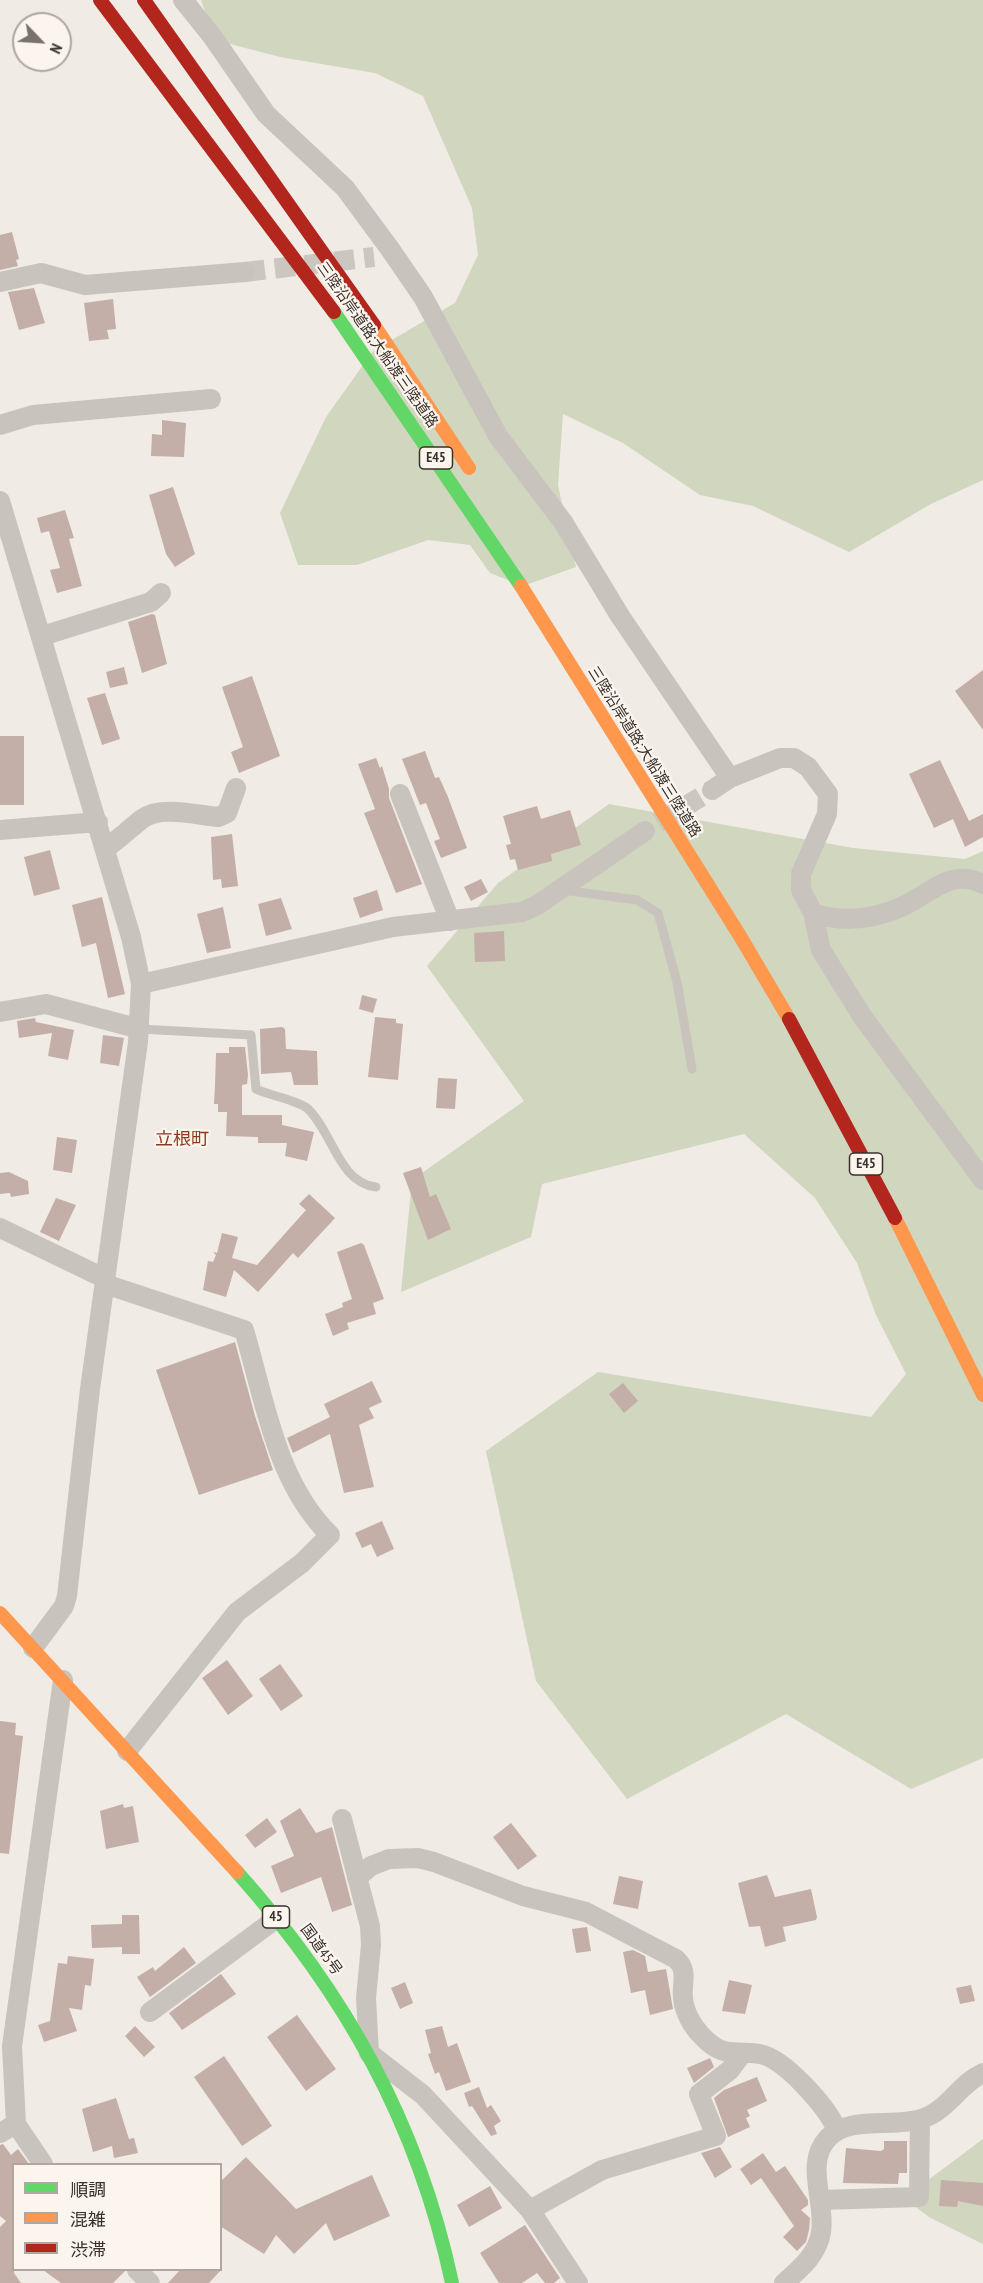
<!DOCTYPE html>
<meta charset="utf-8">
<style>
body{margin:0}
#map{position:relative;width:983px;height:2283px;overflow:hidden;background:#f0ebe5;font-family:"PT Sans Narrow","Noto Sans JP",sans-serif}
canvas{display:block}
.legend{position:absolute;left:12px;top:2163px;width:210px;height:108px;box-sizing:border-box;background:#fbf5ee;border:2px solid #aea6a0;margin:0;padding:8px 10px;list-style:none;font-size:18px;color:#3b302b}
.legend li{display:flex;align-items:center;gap:12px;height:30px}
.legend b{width:30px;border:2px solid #aea6a0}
.north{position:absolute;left:12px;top:12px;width:60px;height:60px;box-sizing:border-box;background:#fbf5ee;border:2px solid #aea6a0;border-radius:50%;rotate:115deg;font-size:16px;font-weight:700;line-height:24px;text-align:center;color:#3b302b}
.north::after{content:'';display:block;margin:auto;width:21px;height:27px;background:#7a716c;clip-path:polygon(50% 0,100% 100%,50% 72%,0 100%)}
</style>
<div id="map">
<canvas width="983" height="2283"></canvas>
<ul class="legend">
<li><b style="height:8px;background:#63d668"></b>順調</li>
<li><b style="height:8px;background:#ff974d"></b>混雑</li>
<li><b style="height:8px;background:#b3261e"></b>渋滞</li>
</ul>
<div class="north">N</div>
</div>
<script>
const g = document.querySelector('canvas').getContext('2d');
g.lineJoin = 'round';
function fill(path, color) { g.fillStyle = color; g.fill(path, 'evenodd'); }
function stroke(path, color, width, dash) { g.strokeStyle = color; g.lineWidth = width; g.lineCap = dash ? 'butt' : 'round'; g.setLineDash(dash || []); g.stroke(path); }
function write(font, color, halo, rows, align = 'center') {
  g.font = font + ' "PT Sans Narrow","Noto Sans JP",sans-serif'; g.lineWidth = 4.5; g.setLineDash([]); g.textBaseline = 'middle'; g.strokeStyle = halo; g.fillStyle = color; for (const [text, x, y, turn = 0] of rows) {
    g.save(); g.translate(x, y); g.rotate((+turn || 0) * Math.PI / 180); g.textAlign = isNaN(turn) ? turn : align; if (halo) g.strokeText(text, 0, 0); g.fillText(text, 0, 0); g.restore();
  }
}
fill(new Path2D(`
 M201,0H983V480L931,504L849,552L753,506L700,495L623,443L563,414L558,485L576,567L523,586L490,573L470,545L428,540L357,565H298L280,513L326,417L373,351L455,303L478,255L472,208L423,96L375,73L280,57L215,40Z
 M609,804L853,848L965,859L983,851V1758L911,1789L786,1714L627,1799L536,1681L486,1451L598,1372L871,1417L906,1374L876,1315L857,1263L815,1198L744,1134L542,1184L531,1237L401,1292L412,1180L524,1101L427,966L498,883Z
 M983,2139V2244L929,2217L904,2198Z`), '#d1d6bf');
fill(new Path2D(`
 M12,232L19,259L16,260L18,266L0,270V235Z
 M34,288L45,323L19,330L8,292Z
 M113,299L116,329L107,330L109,339L89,341L84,303Z
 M162,420L186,423L184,457L151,456L152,434L162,435Z
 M173,487L195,554L175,567L166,554L149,495Z
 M65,510L74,538L69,539L82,586L57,593L50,570L60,568L49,531L41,533L37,518Z
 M152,614L155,615L167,664L142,673L128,622Z
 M124,667L128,684L110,688L106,672Z
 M983,670V730L955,691Z
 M252,676L280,756L239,773L231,752L243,747L222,687Z
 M105,693L120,739L102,745L87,698Z
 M0,736H24V805H0Z
 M425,751L435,778L439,777L448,797L467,848L441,858L434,841L440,839L426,803L420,805L402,759Z
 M376,758L380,768L382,766L389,789V798L422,884L396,893L364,813L375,809L358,764Z
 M940,760L969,821L983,814V837L965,847L953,819L934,828L909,774Z
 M537,806L541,819L570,810L581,845L551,854L552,861L518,870L515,859L510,860L506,845L511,844L503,816Z
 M232,834L238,886L222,888L221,879L213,880L211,837Z
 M50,850L60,889L34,896L24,857Z
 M481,879L488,892L471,901L464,887Z
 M377,890L383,910L360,918L353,898Z
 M102,897L125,994L108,998L96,943L82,947L72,905Z
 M281,898L292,929L266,936L258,904Z
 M223,907L231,948L207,953L197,914Z
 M504,931L505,961L475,962L474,933Z
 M362,995L377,999L373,1013L359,1009Z
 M375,1017L396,1019V1023L403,1024L398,1080L368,1077Z
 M35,1018L36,1022L74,1030L68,1060L48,1056L52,1033L19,1038L17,1021Z
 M282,1027L285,1029L286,1049L317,1051L318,1085H294L291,1072L261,1074L260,1029Z
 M103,1035L124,1038L119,1066L100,1063Z
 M229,1047H245L248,1075L247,1084L242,1085V1115H282V1125L314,1132L307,1161L285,1156L287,1143H258V1137L226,1136L227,1112H218V1104H214L215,1086L216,1053H229Z
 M438,1078L457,1079L455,1109L436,1108Z
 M57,1137L77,1140L72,1173L53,1170Z
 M421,1167L430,1197L436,1194L451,1229L428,1240L403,1173Z
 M9,1172L28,1181L29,1194L11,1197L10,1193L0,1194V1173Z
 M309,1194L335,1218L298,1258L293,1253L258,1292L234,1270L226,1297L203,1290L208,1261L213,1262L216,1255L213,1252L217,1253L222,1233L238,1237L232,1258L257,1265L306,1210L299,1204Z
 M56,1198L76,1205L59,1241L40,1232Z
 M361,1243L364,1245L384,1299L373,1303L376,1314L347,1323L349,1329L333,1336L325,1314L343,1307L342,1303L352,1299L337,1252Z
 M235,1342L255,1416L273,1470L199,1495L156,1370Z
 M372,1381L382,1402L369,1408L374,1418L359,1425L374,1487L344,1493L330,1434L293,1453L287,1438L330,1417L324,1404Z
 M623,1383L638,1401L624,1413L609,1394Z
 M382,1521L394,1549L377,1557L371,1544L362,1548L355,1533Z
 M227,1660L253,1696L228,1715L202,1678Z
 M280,1664L303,1696L281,1711L259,1679Z
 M0,1721L16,1723L15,1735L23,1736L9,1854L0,1853Z
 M123,1804L124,1808L133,1806L139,1842L106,1849L100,1811Z
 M300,1808L316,1833L332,1827L352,1905L332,1912L321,1877L281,1893L271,1866L294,1856L280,1821Z
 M267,1818L277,1832L255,1848L245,1835Z
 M511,1823L537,1856L518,1870L493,1837Z
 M767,1875L775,1897L811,1889L817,1917L816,1920L783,1927L786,1941L765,1947L760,1926L749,1927L738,1883Z
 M619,1876L643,1881L638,1909L613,1904Z
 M122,1915H139L140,1954H122V1947L92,1948L91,1925L122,1924Z
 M587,1927L591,1951L576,1953L572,1929Z
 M184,1947L196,1963L150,1997L137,1977L153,1967L155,1971Z
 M633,1950L645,1956L648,1972L666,1969L673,2009L650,2015L645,1990L631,1993L623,1952Z
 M68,1956L94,1959L91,1986L85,1985L82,2010L69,2008L77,2031L44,2042L38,2025L50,2021L58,1963L67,1964Z
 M221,1974L236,1994L182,2030L169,2013Z
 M729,1980L752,1985L745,2014L722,2011Z
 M405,1982L413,2003L400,2009L391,1988Z
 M971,1985L975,2001L960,2004L956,1988Z
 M297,2015L336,2069L306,2091L267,2037Z
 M135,2026L155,2047L144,2057L125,2036Z
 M442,2026L448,2047L457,2043L471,2082L446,2091L439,2072L435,2074L428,2054L431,2053L425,2030Z
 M224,2056L272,2126L242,2146L194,2077Z
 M710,2058L714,2067L694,2083L687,2068Z
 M757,2077L767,2101L747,2110L750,2116L746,2118L750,2127L728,2137L714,2098L724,2090Z
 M479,2087L487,2108L491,2105L501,2121L494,2126L497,2134L491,2136L472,2106L469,2107L464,2093Z
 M116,2098L129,2139L134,2138L138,2153L114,2158L112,2146L93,2152L82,2109Z
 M884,2141H907V2173H899L898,2184L843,2183L846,2148L881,2151L884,2149Z
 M3,2144L11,2155L18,2149L29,2164H14V2273L21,2283H0V2227L6,2221L0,2216V2145Z
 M720,2147L732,2167L715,2178L701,2153Z
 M763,2153L776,2172L785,2166L808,2200V2205L801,2210L810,2218L809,2230L806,2242L797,2251L783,2237L794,2226L761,2178L751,2185L740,2169Z
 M246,2157L296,2209L372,2175L390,2216L334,2241L326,2223L294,2254L276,2235L264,2254L220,2226V2182Z
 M941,2180L983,2183V2206L958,2201L957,2207L939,2206Z
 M490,2186L502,2208L469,2227L457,2205Z
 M525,2225L560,2278L554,2283H545L537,2273L522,2283H499L480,2253Z
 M43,2270H125V2271L113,2283H61Z
 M180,2270H221L209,2283H168Z`), '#c3afa7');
stroke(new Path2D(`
 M245,272L374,257
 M658,823L712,790`), '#ccc6c0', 20, [20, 10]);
stroke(new Path2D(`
 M563,890L637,900L658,913L677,982L692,1069
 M140,1029L251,1035L256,1089C268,1095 300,1101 308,1109C333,1133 339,1183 376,1187`), '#c9c3be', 9);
stroke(new Path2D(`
 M183,0L212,36L266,114L345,188L390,249L423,297L498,436L563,522L620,616L730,778
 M0,282L41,273L85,285L245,272
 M0,425L33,415L211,399
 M0,501L131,937L141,984L138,1042L90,1389L67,1596L64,1606L33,1648
 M42,636L151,602L161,593
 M712,790L730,778L780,758H794L808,767L828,794L827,814L801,874V890L813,913L821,950L862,1016L983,1180
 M400,794L450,921
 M0,830L98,822
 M105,849C119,839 129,829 142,819C160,805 197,815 218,817L227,813L236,788
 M813,913C842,923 870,920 899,908C929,896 948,867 983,884
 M141,984L393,927L522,912L536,906L645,831
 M0,1012L46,1004L140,1029
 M0,1228L106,1279
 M105,1284L244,1330C265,1401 276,1482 330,1535L302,1563L237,1612L127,1751
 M342,1819L370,1926L371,1945L366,1998L369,2053L423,2095L530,2210L578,2283
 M357,1878L371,1866L389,1859L418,1858L434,1862L523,1896L586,1912L676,1959C689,1971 681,1983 683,1998C684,2011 692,2026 701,2035C724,2060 733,2049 760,2054C785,2059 827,2107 837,2130
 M150,2012L277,1918
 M0,2133L16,2124
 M43,2164L16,2124L12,2046L63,1680
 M820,2200L919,2197L920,2120
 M530,2210L602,2170L716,2136L699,2094L730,2070L741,2055
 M137,2270L150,2283
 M784,2283C800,2269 818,2254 821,2232C826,2201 804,2163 828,2138C850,2115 893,2128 921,2119C948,2111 959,2084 983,2073`), '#c9c3be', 20);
stroke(new Path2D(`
 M334,312L521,586
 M237,1872C345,1993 418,2123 452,2283`), '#63d668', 14);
stroke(new Path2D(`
 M374,325L469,468
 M521,586L740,936L789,1019
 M895,1218L983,1395
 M0,1613L237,1872`), '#ff974d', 14);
stroke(new Path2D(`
 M100,0L334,312
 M144,0L374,325
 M789,1019L895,1218`), '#b3261e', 14);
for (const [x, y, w] of [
 [436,458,33],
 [866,1164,33],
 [276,1917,27]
]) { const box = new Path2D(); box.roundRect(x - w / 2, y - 11, w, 22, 4.5); g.fillStyle = '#fbf5ee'; g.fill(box); stroke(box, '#3b302b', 1.5); }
write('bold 14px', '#3b302b', null, [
 ["E45",436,458],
 ["E45",866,1164],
 ["45",276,1917]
]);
write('15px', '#3b302b', '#fbf5ee', [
 ["三陸沿岸道路;大船渡三陸道路",377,345,55],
 ["三陸沿岸道路;大船渡三陸道路",644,752,58],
 ["国道45号",321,1950,54]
]);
write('18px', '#8c3b22', '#fbf5ee', [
 ["立根町",182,1140]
]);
</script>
